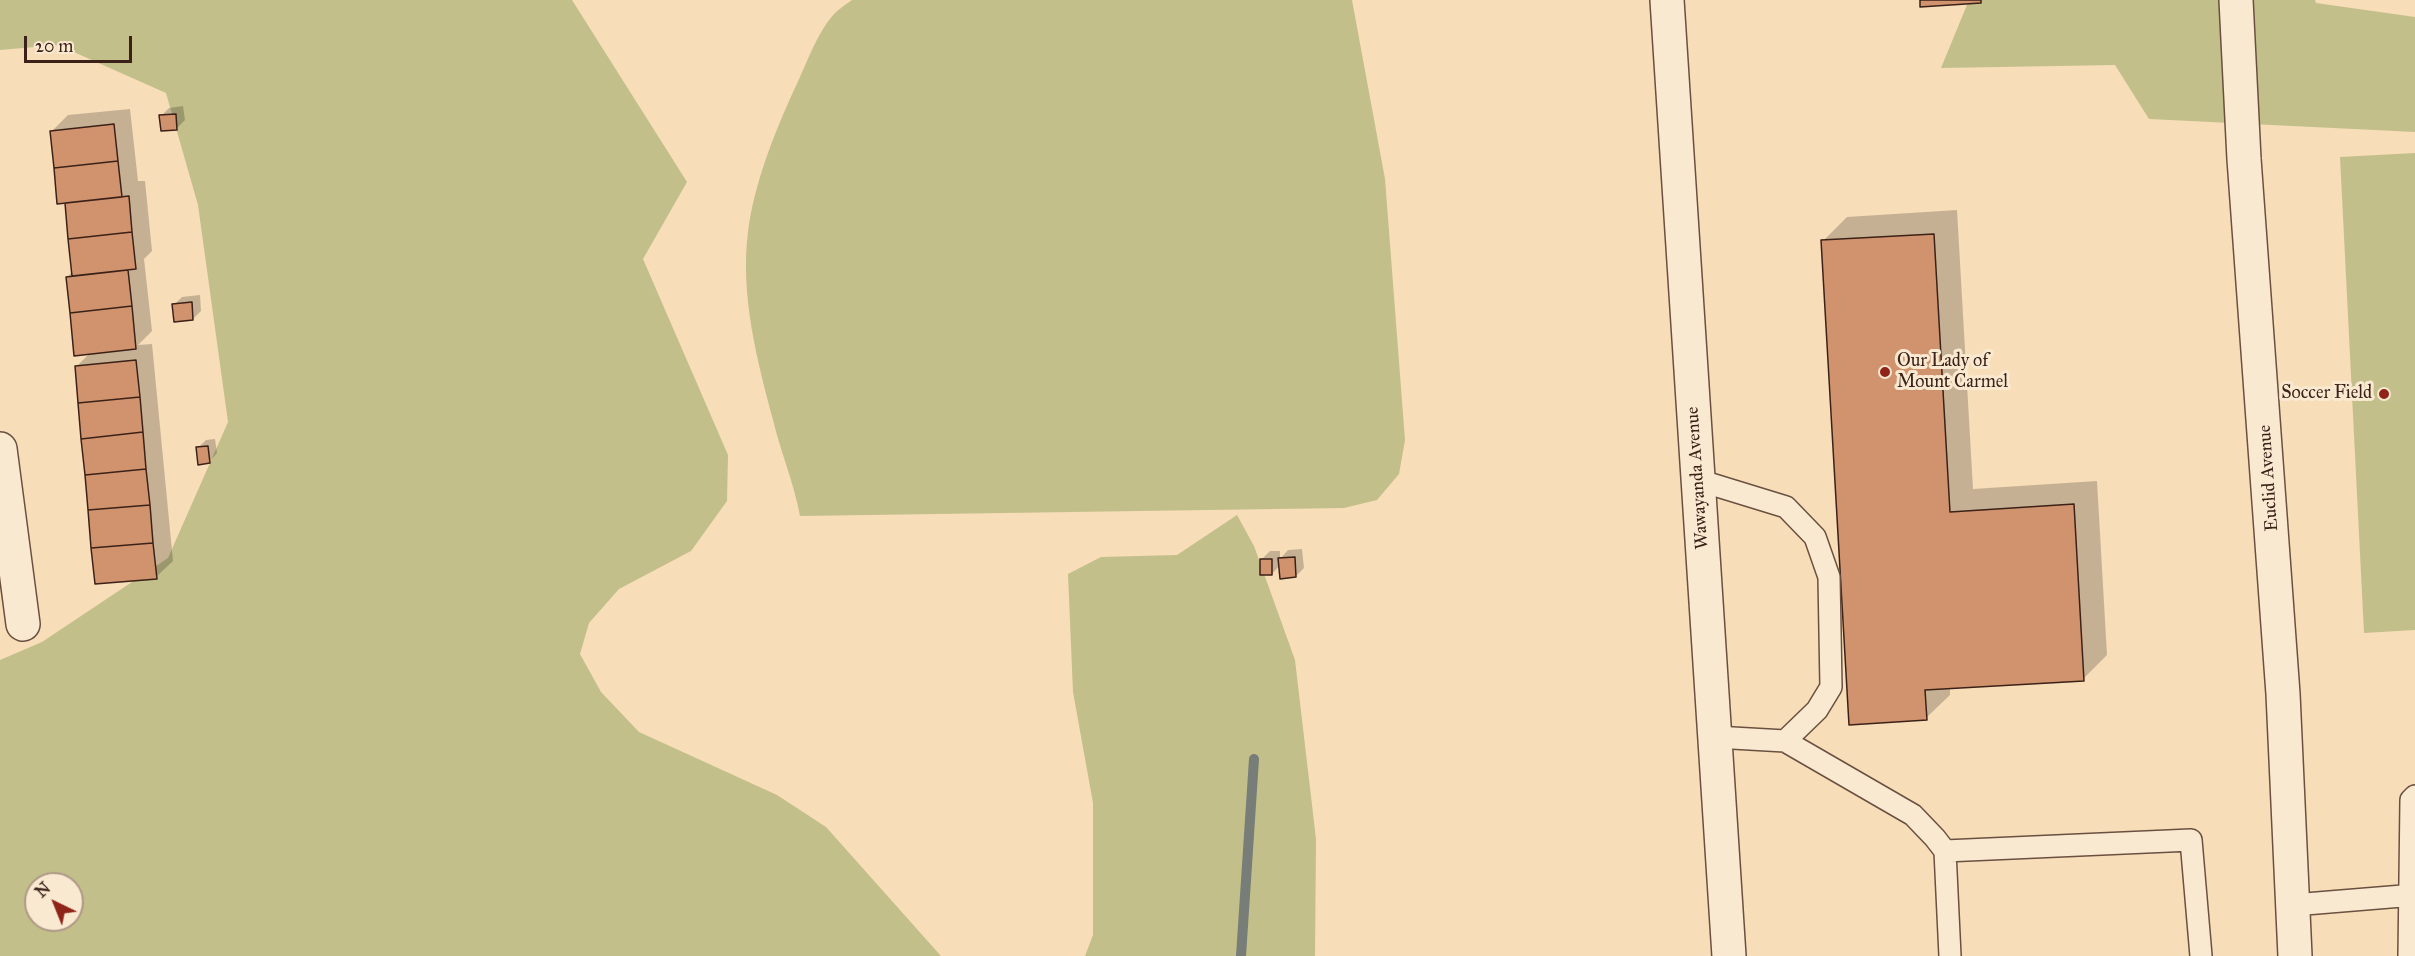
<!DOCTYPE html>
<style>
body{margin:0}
#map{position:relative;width:2415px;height:956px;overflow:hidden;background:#f7ddb8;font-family:"IM FELL Great Primer",serif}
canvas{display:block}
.north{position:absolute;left:24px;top:872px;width:60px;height:60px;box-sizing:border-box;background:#fae9d1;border:2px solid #ae9987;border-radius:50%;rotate:317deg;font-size:16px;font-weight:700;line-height:24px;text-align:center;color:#3b2118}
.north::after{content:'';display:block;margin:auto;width:21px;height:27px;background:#8f2418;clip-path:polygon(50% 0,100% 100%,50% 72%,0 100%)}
.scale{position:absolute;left:24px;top:36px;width:108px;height:27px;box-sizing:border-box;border:3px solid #3b2118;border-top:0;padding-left:8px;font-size:18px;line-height:21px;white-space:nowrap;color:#3b2118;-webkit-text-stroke:4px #fae9d1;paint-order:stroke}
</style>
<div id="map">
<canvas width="2415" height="956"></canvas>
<div class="north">N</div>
<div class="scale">20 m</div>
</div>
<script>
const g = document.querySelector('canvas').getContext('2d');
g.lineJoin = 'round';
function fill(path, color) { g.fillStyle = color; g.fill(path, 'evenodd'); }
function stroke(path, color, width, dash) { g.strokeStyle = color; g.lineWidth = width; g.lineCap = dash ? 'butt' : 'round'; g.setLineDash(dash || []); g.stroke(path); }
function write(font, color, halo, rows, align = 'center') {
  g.font = font + ' "IM FELL Great Primer",serif'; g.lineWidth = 6; g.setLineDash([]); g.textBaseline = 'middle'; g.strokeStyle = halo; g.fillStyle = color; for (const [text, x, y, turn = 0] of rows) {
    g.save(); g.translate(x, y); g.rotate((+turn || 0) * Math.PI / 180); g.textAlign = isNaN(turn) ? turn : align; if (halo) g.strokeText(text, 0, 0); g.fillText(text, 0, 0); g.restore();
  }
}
fill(new Path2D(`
 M0,0H572L687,182L643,259L728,455L727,501L691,551L619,589L589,623L580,654L601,692L639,732L777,795L826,827L941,956H0V660L42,642L168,558L228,422L198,205L166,93L58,45L0,50ZM36,884H72V920H36Z
 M852,0H1352L1385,179L1405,440L1399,474L1377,500L1344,508L800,516C794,483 781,453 773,420C757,360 740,295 748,232C754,184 774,134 794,90C806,66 816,34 834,14C839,9 846,4 852,0Z
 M1969,0H2315L2316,3L2415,17V132L2149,119L2115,65L1941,68Z
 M2415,153V630L2364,633L2340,157Z
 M1237,515L1254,546L1295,660L1316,839L1315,956H1085L1093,935V803L1073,692L1068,574L1101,557L1177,555Z`), '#c3bf8a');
fill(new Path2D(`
 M183,106L185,120L177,128L161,116L169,108Z
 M130,109L138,181H145L152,251L144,259L152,331L138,345L152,344L173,561L156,577L76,367L90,353L67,277L73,271L66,202L51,132L68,115Z
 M1957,210L1973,489L2097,481L2107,655L2083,679L1950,687V695L1926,718L1823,241L1847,217Z
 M200,295L201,311L193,319L174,305L182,297Z
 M215,439L217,453L209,462L198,448L206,440Z
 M1302,549L1304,568L1296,576L1280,565L1272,574L1262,559L1270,551H1280V559L1288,550Z`), '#0003');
stroke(new Path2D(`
 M1241,956L1254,759`), '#777d77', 10);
const building = new Path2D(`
 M1920,0H1981V3L1920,7Z
 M176,114L177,130L161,131L159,115Z
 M114,124L118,161L54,168L50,131Z
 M118,161L122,197L57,204L54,168Z
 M129,196L132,232L68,239L65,203Z
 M132,232L136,269L72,276L68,239Z
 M1934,234L1950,512L2074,504L2084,681L1925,690L1927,720L1849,725L1821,240Z
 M128,270L132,306L70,313L66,277Z
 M192,302L193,320L174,322L172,304Z
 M132,306L136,349L74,356L70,313Z
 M136,360L140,397L78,403L75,366Z
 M140,397L143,432L81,439L78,403Z
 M143,432L146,469L85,475L81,439Z
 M208,446L210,463L198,465L196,447Z
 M146,469L150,505L88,510L85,475Z
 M150,505L153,543L91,548L88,510Z
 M153,543L157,579L95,584L91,548Z
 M1295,557L1296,577L1280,579L1278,558Z
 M1260,559H1272V575H1260Z`);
fill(building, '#d1936e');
stroke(building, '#3b2118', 1.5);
const service = new Path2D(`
 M1698,480L1786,507L1815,537L1829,577L1831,687L1817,710L1785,741
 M1715,737L1785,741L1913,815L1935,838L1945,851L1950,956
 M1945,851L2191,840L2201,956
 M2293,905L2415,895
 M2409,956L2411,800L2415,796`);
const minor = new Path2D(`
 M2236,0L2244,159L2283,694L2295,956
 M0,449L23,624`);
const tertiary = new Path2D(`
 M1667,0L1729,956`);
stroke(service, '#6a5040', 24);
stroke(minor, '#6a5040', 36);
stroke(tertiary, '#6a5040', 36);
stroke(service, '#fae9d1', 21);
stroke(minor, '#fae9d1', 33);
stroke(tertiary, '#fae9d1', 33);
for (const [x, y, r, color] of [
 [1885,372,6,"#8f2418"],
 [2384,394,6,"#8f2418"]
]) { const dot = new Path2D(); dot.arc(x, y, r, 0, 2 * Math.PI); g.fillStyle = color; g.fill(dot); stroke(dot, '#fae9d1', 2); }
write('18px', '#3b2118', '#fae9d1', [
 ["Our Lady of",1897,362],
 ["Mount Carmel",1897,383],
 ["Soccer Field",2372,394,"right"]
], 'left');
write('18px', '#3b2118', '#fae9d1', [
 ["Wawayanda Avenue",1698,478,-94],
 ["Euclid Avenue",2269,478,-94]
]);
</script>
